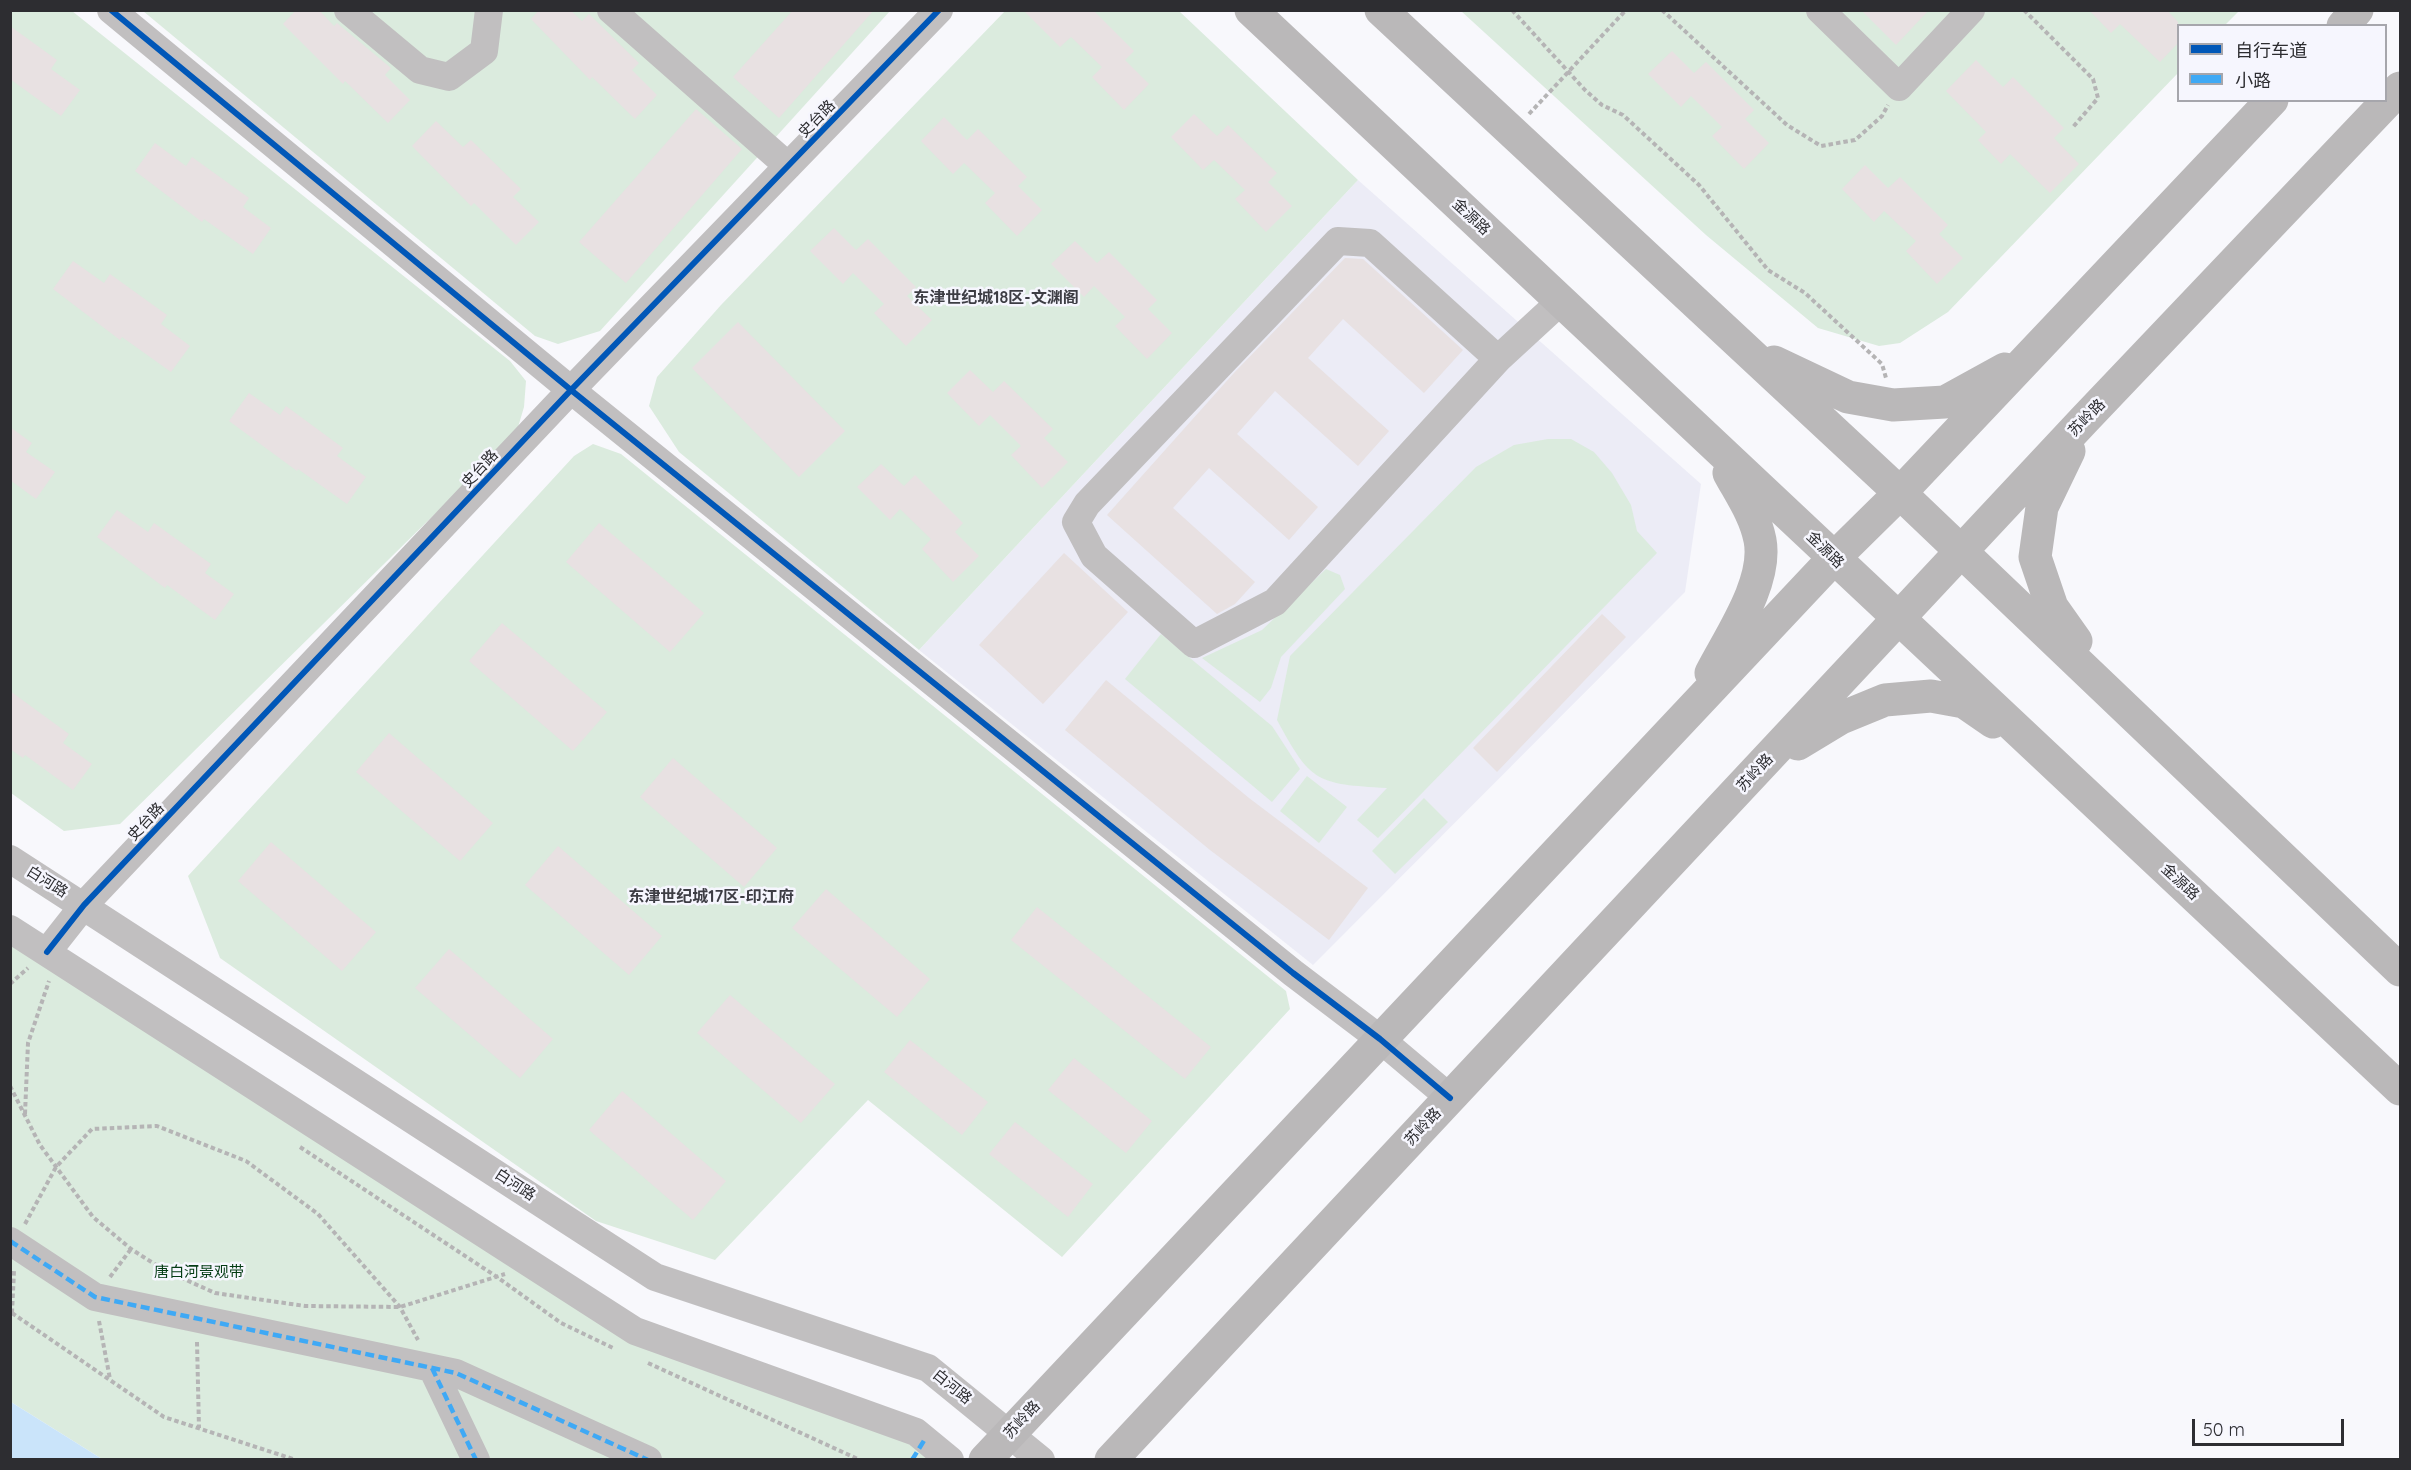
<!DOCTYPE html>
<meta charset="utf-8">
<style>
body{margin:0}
#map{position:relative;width:2411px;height:1470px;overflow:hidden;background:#f8f8fc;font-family:Quicksand,"Noto Sans SC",sans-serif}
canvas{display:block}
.frame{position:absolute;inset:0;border:12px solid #2d2d31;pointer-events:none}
.legend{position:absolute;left:2177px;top:24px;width:210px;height:78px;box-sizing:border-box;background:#f6f6fe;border:2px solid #a6a6ac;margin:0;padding:8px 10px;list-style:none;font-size:18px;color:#2d2d31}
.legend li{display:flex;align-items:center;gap:12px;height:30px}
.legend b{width:30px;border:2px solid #a6a6ac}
.scale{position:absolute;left:2192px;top:1419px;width:152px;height:27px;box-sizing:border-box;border:3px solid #2d2d31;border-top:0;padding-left:8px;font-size:18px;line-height:21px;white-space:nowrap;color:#2d2d31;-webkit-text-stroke:4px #f6f6fe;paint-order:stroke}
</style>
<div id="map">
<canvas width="2411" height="1470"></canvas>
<div class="frame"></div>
<ul class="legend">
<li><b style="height:8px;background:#0057b8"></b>自行车道</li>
<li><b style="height:8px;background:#3fa9f5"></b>小路</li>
</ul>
<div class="scale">50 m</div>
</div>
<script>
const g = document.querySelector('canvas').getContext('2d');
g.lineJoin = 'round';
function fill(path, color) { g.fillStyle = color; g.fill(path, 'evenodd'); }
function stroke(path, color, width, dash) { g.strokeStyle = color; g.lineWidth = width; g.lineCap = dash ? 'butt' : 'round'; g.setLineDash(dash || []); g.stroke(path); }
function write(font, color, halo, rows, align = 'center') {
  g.font = font + ' Quicksand,"Noto Sans SC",sans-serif'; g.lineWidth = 5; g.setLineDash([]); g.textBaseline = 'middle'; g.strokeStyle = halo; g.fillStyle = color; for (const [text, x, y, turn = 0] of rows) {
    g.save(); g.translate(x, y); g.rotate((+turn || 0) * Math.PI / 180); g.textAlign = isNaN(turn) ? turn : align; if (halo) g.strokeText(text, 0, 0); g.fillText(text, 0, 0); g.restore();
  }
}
fill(new Path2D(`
 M1358,180L1701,484L1685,592L1313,965L919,650Z`), '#ececf6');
fill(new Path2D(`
 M11,11H72L510,361L526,381L524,407L516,434L120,824L64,831L11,793Z
 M143,11H890L600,331L558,344L535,336Z
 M1005,11H1179L1358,180L919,650L679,452L649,406L657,377L721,305Z
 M1461,11H2239L2225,25L2178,26V73L1948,312L1900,343L1879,346L1818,328L1706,235Z
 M1548,439H1571L1594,452L1612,473L1631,505L1637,531L1657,553L1378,838L1357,820L1387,788C1317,784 1311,783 1277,720L1290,656L1476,467L1514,445Z
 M593,444L621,454L1286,991L1290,1009L1062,1257L868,1100L715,1260L596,1221L220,958L188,876L574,456Z
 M1326,569L1340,575L1345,589L1281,657L1271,688L1260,702L1202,658L1262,630Z
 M1161,634L1272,726L1300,769L1272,802L1125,679Z
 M1307,776L1347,807L1319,843L1280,811Z
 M1424,798L1448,822L1395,874L1372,851Z
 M11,929L635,1331L950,1459H102L11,1402Z`), '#dbebde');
fill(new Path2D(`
 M11,1402L102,1459H11Z`), '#cae4fa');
fill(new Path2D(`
 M296,10H319L334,26L337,23L391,68L385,75L410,100L388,123L345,81L343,84L283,24Z
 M539,10H570L582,21L589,14L639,63L632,70L657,95L635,119L592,77L590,80L531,19Z
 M793,10H874L779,118L733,77Z
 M1023,10H1093L1134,51L1125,60L1149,84L1124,110L1092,77L1102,67L1071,37L1060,47Z
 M1861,10H1929L1896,45Z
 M2089,10H2167L2178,22V43L2160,62L2120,24L2111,33Z
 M10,26L57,60L51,69L80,90L61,116L10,79Z
 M1672,51L1694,73L1706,62L1754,110L1745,119L1769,143L1744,169L1712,136L1722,127L1691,96L1681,107L1648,74Z
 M1976,60L2003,87L2013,77L2064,128L2054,138L2079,164L2050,193L2010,154L2001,164L1978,140L1986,132L1946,91Z
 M696,109L742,149L626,283L579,242Z
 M1194,114L1217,136L1228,125L1277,173L1268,182L1292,206L1266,232L1235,199L1245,190L1214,160L1203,170L1171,137Z
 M944,117L967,140L978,129L1027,177L1018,186L1042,210L1017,236L985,203L995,193L964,163L953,174L921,141Z
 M436,121L463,147L471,140L521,189L513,197L539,222L516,245L474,203L471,206L412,146Z
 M155,143L186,166L192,157L249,198L243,207L271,228L253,254L204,219L202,222L135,171Z
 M1865,165L1888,188L1900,177L1948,225L1939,234L1963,258L1937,284L1906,251L1916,241L1884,211L1874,222L1842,189Z
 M834,228L856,250L868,239L916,287L907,296L932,320L906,346L874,313L884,304L853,273L843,284L810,251Z
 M1075,241L1097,263L1109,252L1157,300L1148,309L1172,333L1147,359L1115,326L1125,317L1094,286L1084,297L1051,264Z
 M1345,258L1363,259L1463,350L1424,393L1343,319L1308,358L1389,431L1358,466L1275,391L1237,434L1318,507L1289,540L1209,468L1173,508L1255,582L1235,604L1217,614L1107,515L1233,374Z
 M73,261L104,283L110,274L167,315L161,324L190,346L171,372L122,337L120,340L53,289Z
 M738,322L845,431L799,477L692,368Z
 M970,370L993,392L1004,381L1053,429L1044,438L1068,462L1042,488L1011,455L1021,446L990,415L979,426L947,393Z
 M249,393L280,415L286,406L343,448L337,456L366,477L347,504L298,469L297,471L229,421Z
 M10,427L32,443L26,452L55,472L36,499L10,480Z
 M881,464L904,486L915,475L963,523L955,532L979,556L953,582L922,549L931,539L900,509L890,520L857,487Z
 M117,510L148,532L154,523L211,564L205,573L234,594L215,620L167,585L165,588L97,537Z
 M599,523L704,613L670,652L566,562Z
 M1064,553L1128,612L1043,704L979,645Z
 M1602,614L1626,637L1497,772L1473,748Z
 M502,623L607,712L573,751L469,661Z
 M1106,680L1249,798L1368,888L1329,940L1210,850L1065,730Z
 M10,691L69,734L63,743L92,764L73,790L25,755L23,758L10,749Z
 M389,733L493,823L460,861L356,772Z
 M673,758L777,848L744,887L640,797Z
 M271,842L376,932L342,971L238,881Z
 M558,846L662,936L629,975L525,885Z
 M826,889L930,979L897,1017L792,928Z
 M1037,907L1211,1047L1185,1079L1011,940Z
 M449,949L553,1039L520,1078L415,988Z
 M730,995L835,1084L801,1123L697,1033Z
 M910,1040L988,1102L962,1135L884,1072Z
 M1074,1058L1152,1121L1126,1153L1048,1090Z
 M622,1091L726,1181L693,1220L589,1130Z
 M1015,1122L1093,1184L1068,1217L989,1154Z`), '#e8e1e2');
stroke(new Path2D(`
 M1512,10L1585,90L1602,105L1623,115L1699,185L1768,270L1805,293L1882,364L1886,378
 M1662,10L1787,125L1821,146L1855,140L1882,116L1888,105
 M2024,10L2093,79L2098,98L2073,127
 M1529,114L1626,10
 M10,984L28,968
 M10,1086L40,1145L93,1217L131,1249L164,1270L215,1293L305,1306L400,1307L505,1274
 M25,1114L28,1043L49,981
 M300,1147L497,1277L561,1323L613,1348
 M25,1224L56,1167L92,1129L157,1126L246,1161L318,1214L400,1307L418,1340
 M110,1277L131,1249
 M12,1313L14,1271
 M12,1313L164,1417L296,1460
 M99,1321L110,1379
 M197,1342L199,1428
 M648,1363L860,1460`), '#b5b4b5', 4, [4.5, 3]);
stroke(new Path2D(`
 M111,10L571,390L1293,973L1380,1039L1450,1098
 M348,10L420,70L449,77L484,51L489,10
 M611,10L788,166
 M1820,10L1899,87L1971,10
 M1498,359L1370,243L1338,241L1087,504L1076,522L1094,556L1194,644L1275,602L1498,359L1561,301
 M10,859L655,1277L928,1368L1041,1460
 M10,929L635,1331L916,1432L950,1460
 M47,952L84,905L571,390L939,10
 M10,1241L95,1297L456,1373L648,1460
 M432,1368L476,1460`), '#c1bfc0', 28);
stroke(new Path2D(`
 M1251,10L2400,1089
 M1381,10L1900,493L2400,970
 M2343,26L2357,10
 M1774,362L1848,397L1893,405L1945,402L2005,369
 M2069,451L2042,507L2035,557L2052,607L2076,641
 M1711,673C1730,636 1768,582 1760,540C1755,515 1741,495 1729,473
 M1798,744L1841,718L1885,700L1931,696L1964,702L1993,722
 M985,1460L1833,559L1900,493L2272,100
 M1111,1460L2084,420L2400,88`), '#bab8b9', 33);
stroke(new Path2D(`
 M10,1241L95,1297L456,1373L648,1460
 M432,1368L476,1460
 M912,1460L925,1439`), '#3fa9f5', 4.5, [9, 4.5]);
stroke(new Path2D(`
 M111,10L571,390L1293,973L1380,1039L1450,1098
 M47,952L84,905L571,390L939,10`), '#0057b8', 6);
write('15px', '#2d2d31', '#f6f6fe', [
 ["史台路",817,119,-46],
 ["金源路",1471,217,43],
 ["苏岭路",2087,418,-46],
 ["史台路",480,469,-47],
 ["金源路",1825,550,44],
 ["苏岭路",1755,773,-47],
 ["史台路",146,822,-47],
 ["白河路",47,882,32],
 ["金源路",2180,882,43],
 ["苏岭路",1423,1127,-47],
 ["白河路",515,1185,33],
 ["白河路",952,1387,39],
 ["苏岭路",1022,1420,-47]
]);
write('15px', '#043c14', '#f6f6fe', [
 ["唐白河景观带",199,1272]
]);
write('bold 16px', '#3d3d44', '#f6f6fe', [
 ["东津世纪城18区-文渊阁",996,298],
 ["东津世纪城17区-印江府",711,897]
]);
</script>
